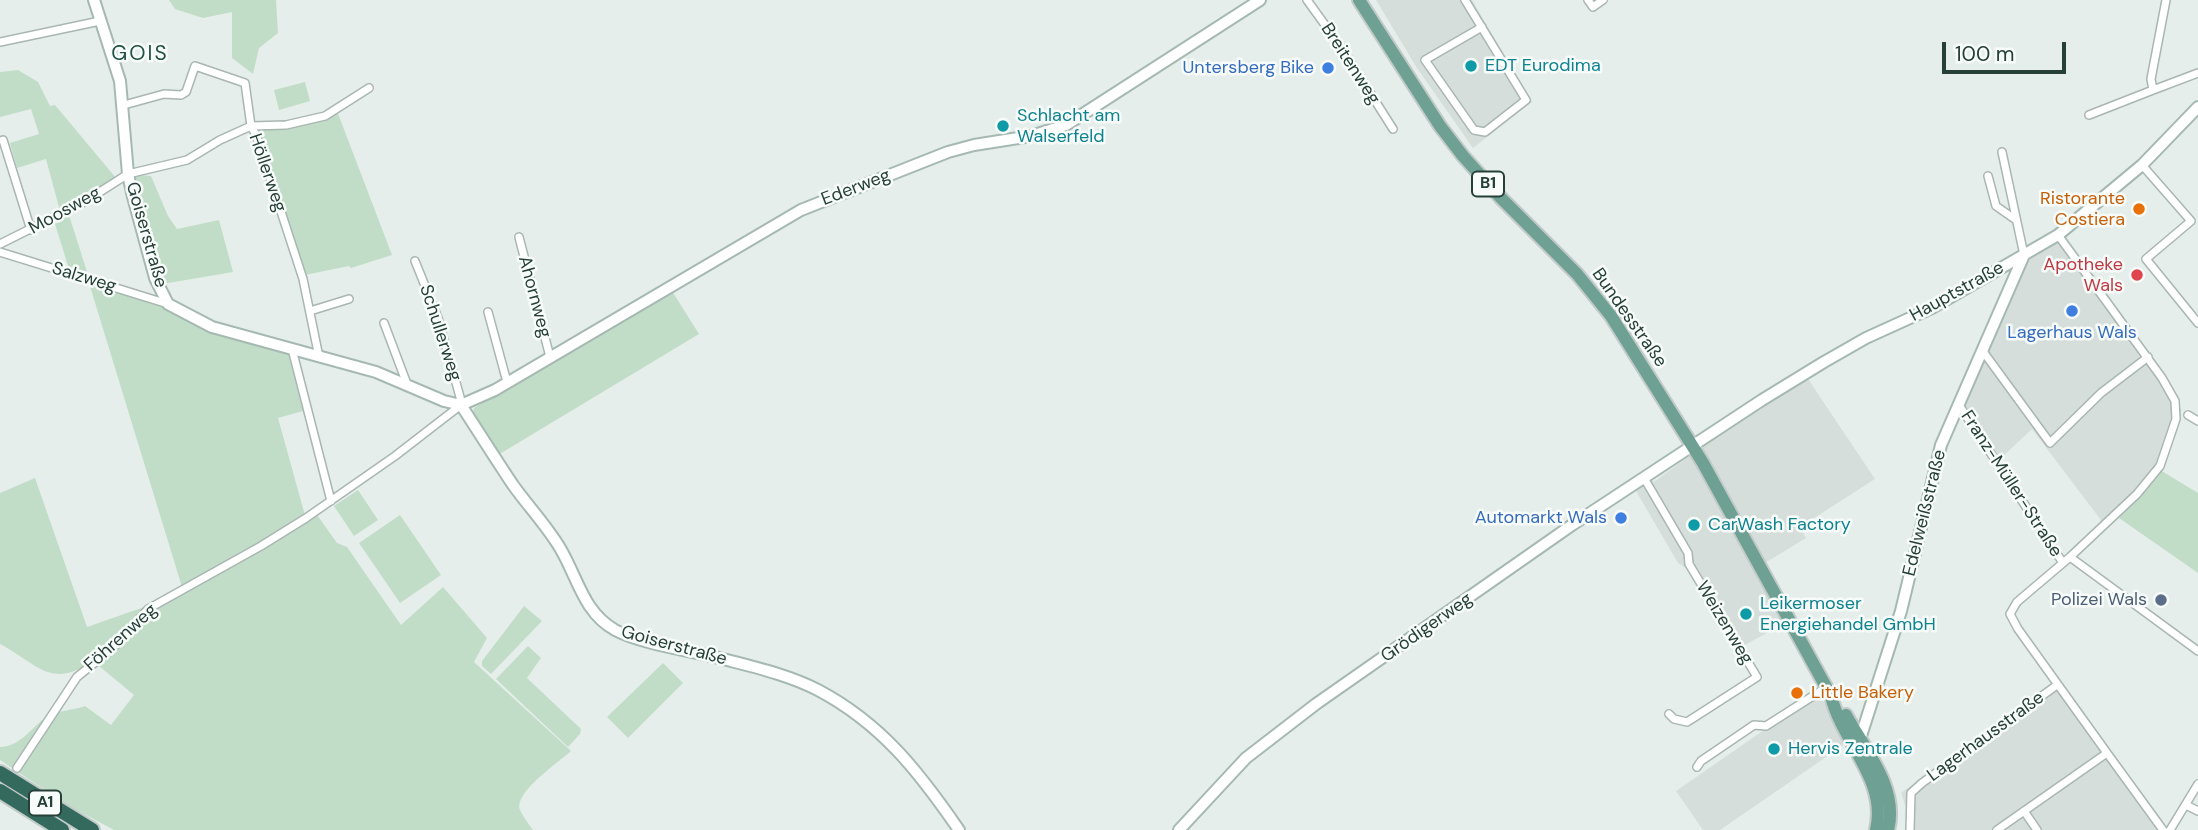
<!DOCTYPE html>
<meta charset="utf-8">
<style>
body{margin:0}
#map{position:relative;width:2198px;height:830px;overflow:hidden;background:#e6eeeb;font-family:"DM Sans",sans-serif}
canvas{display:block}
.scale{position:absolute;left:1942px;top:42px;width:124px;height:32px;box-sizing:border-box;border:4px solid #264038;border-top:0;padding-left:9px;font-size:21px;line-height:24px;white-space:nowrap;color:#264038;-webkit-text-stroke:5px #f7fbf9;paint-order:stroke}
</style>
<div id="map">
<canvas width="2198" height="830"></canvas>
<div class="scale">100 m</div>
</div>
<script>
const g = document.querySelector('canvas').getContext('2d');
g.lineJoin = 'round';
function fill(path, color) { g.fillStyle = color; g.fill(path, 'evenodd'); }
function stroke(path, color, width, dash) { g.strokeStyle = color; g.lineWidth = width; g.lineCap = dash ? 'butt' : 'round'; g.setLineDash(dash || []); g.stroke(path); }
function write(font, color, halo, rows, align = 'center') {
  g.font = font + ' "DM Sans",sans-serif'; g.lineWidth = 5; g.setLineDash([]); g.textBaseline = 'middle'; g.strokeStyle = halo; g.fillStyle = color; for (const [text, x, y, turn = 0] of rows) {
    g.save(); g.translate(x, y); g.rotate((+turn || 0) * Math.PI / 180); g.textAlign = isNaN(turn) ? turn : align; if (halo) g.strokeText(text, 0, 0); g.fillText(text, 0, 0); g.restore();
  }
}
fill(new Path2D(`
 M1376,0H1472L1532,102L1473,148L1417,68Z
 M2058,226L2164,373L2177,395L2181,410L2176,435L2160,470L2147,489L2107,528L2032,429L2000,459L1963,404L2016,283L2031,257V246Z
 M1806,376L1875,479L1800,527L1806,538L1755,569L1785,620L1776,628L1743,646L1731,644L1686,568L1678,563L1636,491L1647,482L1655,481L1729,427Z
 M2052,684L2160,830H1914L1901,793Z
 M1819,692L1845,744L1720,830H1703L1676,791Z`), '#d5deda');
fill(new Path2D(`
 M169,0H276L278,33L259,48L253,74L232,58V12L203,18L175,9Z
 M18,70L38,82L50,106L55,105L116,178L60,211L46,159L17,168L10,143L39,134L31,109L0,117V72Z
 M305,82L310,101L279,110L274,90Z
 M337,111L392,255L351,268L349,266L300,276L256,129Z
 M139,175L151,176L168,216L177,229L219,220L233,272L162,284L134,179Z
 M69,215L88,275L69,269L55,224Z
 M89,283L167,309L207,330L288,353L303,411L278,418L306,519L315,512L337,543L347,547L401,625L443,587L487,638L474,662L571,751C558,763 514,792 520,810C523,817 529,824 533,830H114L69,806L0,760V747C20,747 32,727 47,716C51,712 75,710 85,706L111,725L134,695L93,661C50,690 38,664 0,644V493L35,478L87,627L147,606L182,587Z
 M672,291L699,334L498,455L472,417L474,408L554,358Z
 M2160,470L2198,493V573L2119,518L2147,489Z
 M358,490L378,520L354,536L334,506Z
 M400,515L441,575L400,603L359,543Z
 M524,606L542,621L491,674L482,666V661Z
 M528,646L541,658L527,678L581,729L580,734L568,747L496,679Z
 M663,663L683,683L628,738L607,717Z`), '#c1ddc8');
const street = new Path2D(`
 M1307,0L1341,47L1393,129
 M1465,0L1526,100L1485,132L1474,130L1425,60L1482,27
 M1588,0L1593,7L1603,0
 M2166,0L2151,79L2153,90L2198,73
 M0,42L100,21
 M124,105L164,94L181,95L186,92L195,66L245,83L251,126L256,135L303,279L319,357
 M2089,115L2153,90
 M3,140L31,230
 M2002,152L2024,255
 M2142,165L2191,221L2146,259L2198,323
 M1988,176L1996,206L2016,220
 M519,237L550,357
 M0,244L84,202L128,174L187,160L220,140L251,126L286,125L325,116L369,88
 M0,252L168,304
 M310,311L349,299
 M488,312L507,382
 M384,323L407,384
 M292,349L331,501
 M1982,350L2050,443L2101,393L2148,357
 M1959,405L2063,563
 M2188,415L2198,421
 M1644,478L1688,553L1689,564L1757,677L1687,722L1674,719L1669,714
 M2070,557L2198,651
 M2107,753L2163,830
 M1697,767L1701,761L1754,725L1766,726L1827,687
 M17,768L77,677L114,647L148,609L261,546L306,518L395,456L461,405L460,397L438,318L415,261
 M2186,805L2198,811
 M2024,811L2037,830
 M1910,830L1911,793L1922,783L2057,685
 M1997,830L2107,753L2018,629L2010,614L2017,602L2070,557L2137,494L2160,466L2176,419L2175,401L2162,378L2058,235
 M2170,830L2198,784`);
const secondary = new Path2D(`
 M94,0L120,81L128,174L133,197L155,278L168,304L212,327L376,372L444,401L461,405C478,431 495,458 513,485C528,506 547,526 560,548C578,578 583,612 615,630C641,644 693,651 723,659C754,667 789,675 818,690C882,724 919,772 959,830
 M461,405L495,390L801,210L948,152L974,145L1031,136L1066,125L1260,0
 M1860,739L1901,611L1941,445L2024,255
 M1179,830L1246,758L1316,704L1572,525L1762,400L1824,362L1866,338L1932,308L2058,235L2142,165L2198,107`);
const primary = new Path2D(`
 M1359,0L1440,126L1463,156L1500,197L1577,274L1611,316L1703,463L1831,696C1842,742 1888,780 1876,830
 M1846,715C1865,750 1899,788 1888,830`);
const highway = new Path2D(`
 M0,773L92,830
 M0,791L62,830`);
stroke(street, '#a9b6b2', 10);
stroke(secondary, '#a5b9b2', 14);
stroke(primary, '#c2cac7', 16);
stroke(highway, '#c2cac7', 18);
stroke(street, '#fff', 7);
stroke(secondary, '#fff', 10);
stroke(primary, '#6ea193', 12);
stroke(highway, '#346a5e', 14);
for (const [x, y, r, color] of [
 [1471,66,7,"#0f9aa8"],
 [1328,68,7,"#3f7fe0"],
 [1003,126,7,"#0f9aa8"],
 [2139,209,7,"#e8710a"],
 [2137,275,7,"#e0444e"],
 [2072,311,7,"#3f7fe0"],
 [1621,518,7,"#3f7fe0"],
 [1694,525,7,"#0f9aa8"],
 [2161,600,7,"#5c6f8a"],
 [1746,614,7,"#0f9aa8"],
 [1797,693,7,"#e8710a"],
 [1774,749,7,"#0f9aa8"]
]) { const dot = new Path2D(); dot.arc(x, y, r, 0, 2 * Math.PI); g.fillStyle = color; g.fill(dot); stroke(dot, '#f7fbf9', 2.5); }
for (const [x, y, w] of [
 [1488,184,32],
 [45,803,32]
]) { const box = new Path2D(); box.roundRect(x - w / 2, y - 12.5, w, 25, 5); g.fillStyle = '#f7fbf9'; g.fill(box); stroke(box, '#264038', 2); }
write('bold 16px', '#264038', null, [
 ["B1",1488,184],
 ["A1",45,803]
]);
write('18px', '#264038', '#f7fbf9', [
 ["Breitenweg",1350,64,57],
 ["Höllerweg",267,173,71],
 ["Ederweg",856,188,-21],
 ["Moosweg",65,211,-29],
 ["Goiserstraße",146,235,74],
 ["Salzweg",84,278,17],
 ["Hauptstraße",1957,292,-29],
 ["Ahornweg",534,297,75],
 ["Bundesstraße",1629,318,55],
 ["Schullerweg",440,333,72],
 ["Franz-Müller-Straße",2011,484,57],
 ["Edelweißstraße",1925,513,-76],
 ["Weizenweg",1724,623,59],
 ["Grödigerweg",1427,628,-35],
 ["Föhrenweg",121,638,-42],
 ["Goiserstraße",674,646,15],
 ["Lagerhausstraße",1986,737,-36]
]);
write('18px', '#0d838f', '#f7fbf9', [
 ["EDT Eurodima",1485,66],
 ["Schlacht am",1017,116],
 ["Walserfeld",1017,137],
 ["CarWash Factory",1708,525],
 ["Leikermoser",1760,604],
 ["Energiehandel GmbH",1760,625],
 ["Hervis Zentrale",1788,749]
], 'left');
write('18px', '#366cbe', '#f7fbf9', [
 ["Untersberg Bike",1314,68],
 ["Lagerhaus Wals",2072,333,"center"],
 ["Automarkt Wals",1607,518]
], 'right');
write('18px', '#c56008', '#f7fbf9', [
 ["Ristorante",2125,199],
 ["Costiera",2125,220],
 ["Little Bakery",1811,693,"left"]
], 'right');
write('18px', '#be3a42', '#f7fbf9', [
 ["Apotheke",2123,265],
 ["Wals",2123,286]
], 'right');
write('18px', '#4e5e75', '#f7fbf9', [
 ["Polizei Wals",2147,600]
], 'right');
g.letterSpacing = '2px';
write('21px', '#235145', '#f7fbf9', [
 ["GOIS",140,54]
]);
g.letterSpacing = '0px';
</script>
